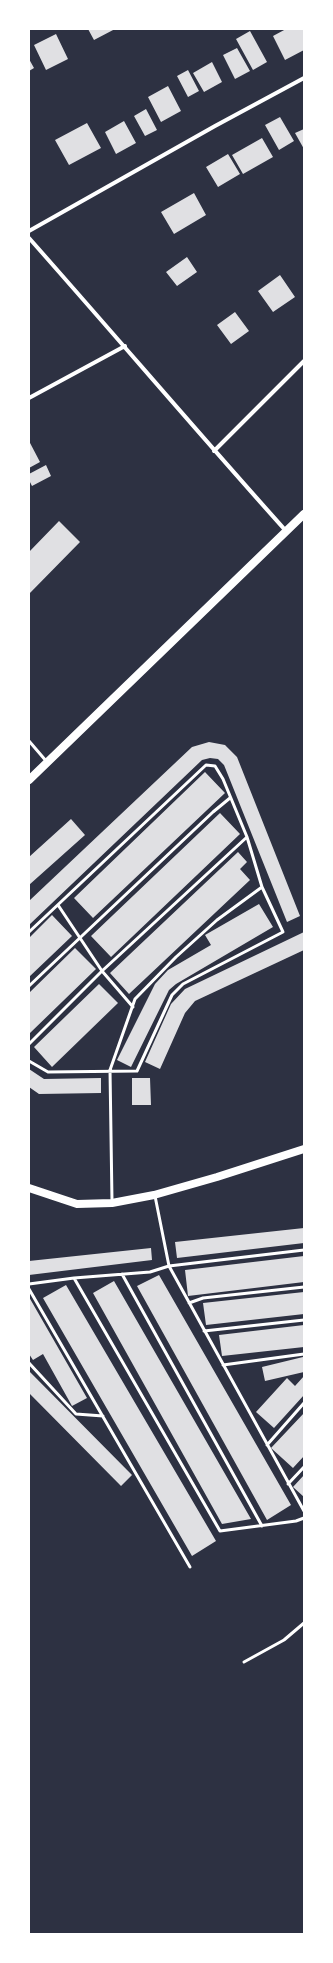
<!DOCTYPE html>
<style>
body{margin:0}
#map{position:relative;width:333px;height:1963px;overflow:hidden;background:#2d3142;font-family:Rubik,sans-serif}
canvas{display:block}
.frame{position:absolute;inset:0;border:30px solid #fff;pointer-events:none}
</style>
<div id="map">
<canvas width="333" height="1963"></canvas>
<div class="frame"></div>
</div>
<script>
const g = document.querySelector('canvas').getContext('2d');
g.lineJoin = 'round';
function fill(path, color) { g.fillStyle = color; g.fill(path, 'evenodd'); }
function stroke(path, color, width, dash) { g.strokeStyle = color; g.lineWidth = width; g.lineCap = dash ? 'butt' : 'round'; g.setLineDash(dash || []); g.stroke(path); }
fill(new Path2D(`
 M88,29H115L94,40Z
 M286,29H304V50L285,60L273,36Z
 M250,31L267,62L253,70L236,39Z
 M56,34L68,59L46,70L34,45Z
 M237,48L250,71L235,79L223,55Z
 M29,59L34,68L29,71Z
 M212,62L222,82L204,92L193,73Z
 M188,70L199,91L188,97L177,76Z
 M168,86L181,111L161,122L148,97Z
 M146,109L157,130L145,136L134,116Z
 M280,117L294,141L279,150L265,125Z
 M124,121L136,143L116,154L105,132Z
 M87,123L101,148L69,165L55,140Z
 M304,129V149L295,133Z
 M262,138L273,157L243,174L232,155Z
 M228,154L240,174L218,187L206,167Z
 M194,193L206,215L174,234L161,212Z
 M187,257L197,272L177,286L166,272Z
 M280,275L295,297L273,312L258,291Z
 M235,312L249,331L231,344L217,325Z
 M29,441L40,462L29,468Z
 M46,465L51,476L32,486L29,480V474Z
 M59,521L80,542L29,594V552Z
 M209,742L225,745L237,757L300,916L287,922L224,765L218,759L210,758L202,760L29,925V901L192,747Z
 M205,772L225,793L93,918L74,898Z
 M220,813L240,834L111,957L91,936Z
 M71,819L85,835L29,885V857Z
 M238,852L247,862L240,869L250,880L129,994L110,973Z
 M259,904L273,927L176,984L169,990L131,1067L117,1060L155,984L168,970L211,945L205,935Z
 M52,915L72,936L29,977V938Z
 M304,932V950L195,1001L185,1013L160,1069L145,1062L171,1004L185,989Z
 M75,948L96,969L29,1034V993Z
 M99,984L118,1003L52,1067L34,1047Z
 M29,1069L44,1079L101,1078V1093L39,1094L29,1087Z
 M132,1078H150L151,1105H132Z
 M304,1228V1243L177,1258L175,1242Z
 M151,1248L152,1260L29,1275V1261Z
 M304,1256V1282L188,1296L185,1270Z
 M159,1275L291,1505L267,1520L137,1286Z
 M114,1281L251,1519L222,1524L93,1293Z
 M66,1285L216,1541L192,1556L43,1298Z
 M304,1292V1314L206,1325L203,1303Z
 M29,1297L87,1398L72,1406L43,1354L33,1360L29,1354Z
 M304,1325V1347L222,1356L219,1335Z
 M303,1357L304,1372L265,1381L262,1367Z
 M29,1371L132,1475L121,1486L29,1393Z
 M304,1376V1395L274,1428L256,1412L287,1378L295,1386Z
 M304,1413V1456L293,1468L271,1448Z
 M304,1475V1497L293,1487Z`), '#e0e0e3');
stroke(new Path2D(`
 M29,741L47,762
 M58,905L102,971L133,1007
 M29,932L206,765L215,766L223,779L247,837L262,887L283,932L183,984L172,995L137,1071L48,1072L29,1061
 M29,986L213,812L230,798
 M29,1044L102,971L247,837
 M155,1196L169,1266L304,1511
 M112,1201L110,1070L135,999L176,957L217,920L262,887
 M122,1274L262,1526
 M74,1278L220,1531L296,1521L304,1518
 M29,1284L74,1278L150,1272L169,1266L304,1250
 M29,1289L190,1567
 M189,1303L203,1298L304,1287
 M204,1331L304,1320
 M29,1363L76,1414L103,1416
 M223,1365L304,1354
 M267,1445L304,1403
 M288,1484L304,1467
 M244,1662L284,1640L304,1623`), '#fff', 3);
stroke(new Path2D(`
 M29,231L215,126L304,78
 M29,238C115,335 199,434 286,531
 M29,398L125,346
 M214,451L304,361`), '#fff', 4);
stroke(new Path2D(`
 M29,780L304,514
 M29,1188L77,1204L112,1203L154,1195L217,1177L304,1149`), '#fff', 8);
</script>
